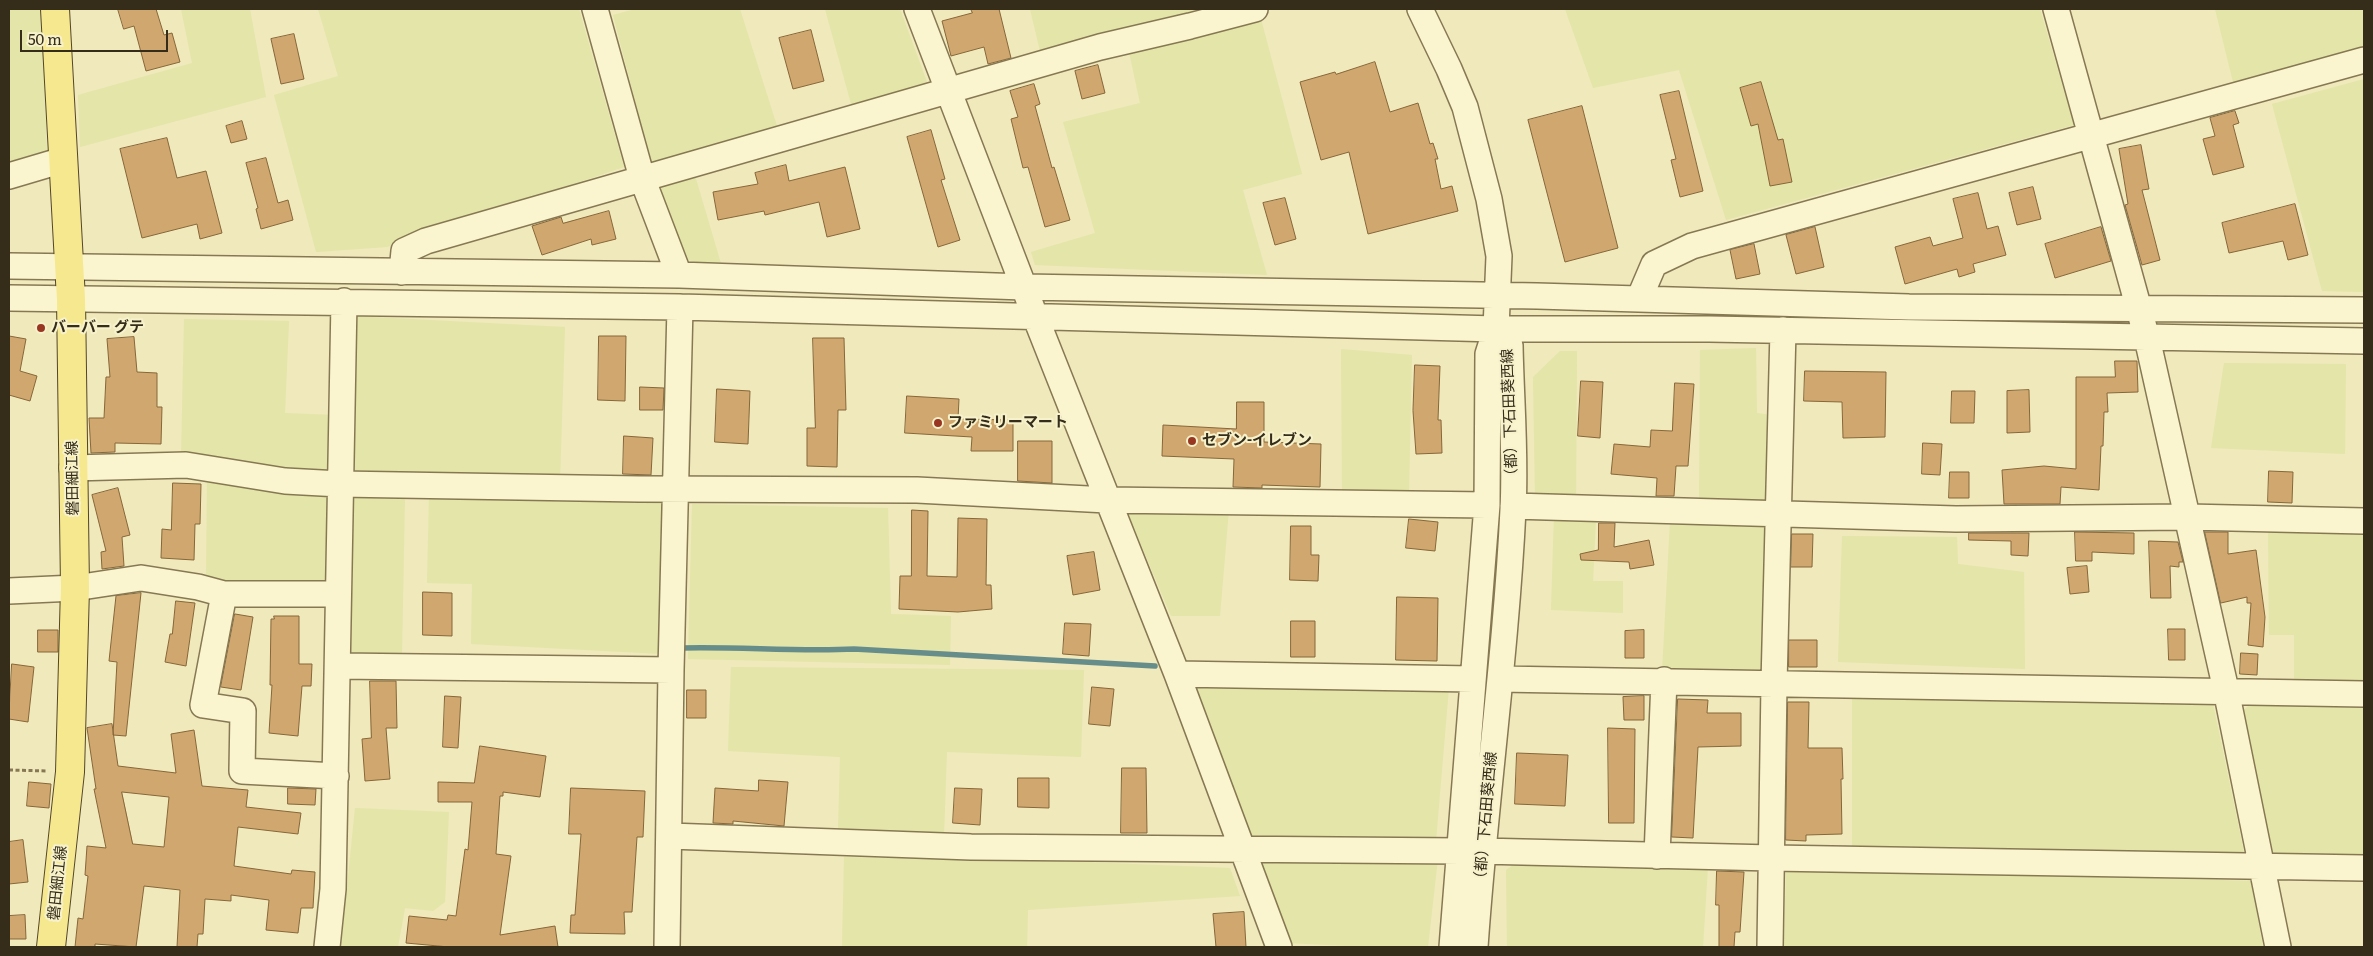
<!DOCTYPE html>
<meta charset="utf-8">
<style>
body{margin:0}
#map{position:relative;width:2373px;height:956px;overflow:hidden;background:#efe9bb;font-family:Literata,serif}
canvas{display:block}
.frame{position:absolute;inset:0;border:10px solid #352c1a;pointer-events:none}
.scale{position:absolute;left:20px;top:30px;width:148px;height:22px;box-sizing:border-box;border:2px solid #352c1a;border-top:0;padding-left:6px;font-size:15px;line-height:18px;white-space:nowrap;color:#352c1a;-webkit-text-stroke:4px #f7f2cb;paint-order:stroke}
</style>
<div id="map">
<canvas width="2373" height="956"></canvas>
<div class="frame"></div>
<div class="scale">50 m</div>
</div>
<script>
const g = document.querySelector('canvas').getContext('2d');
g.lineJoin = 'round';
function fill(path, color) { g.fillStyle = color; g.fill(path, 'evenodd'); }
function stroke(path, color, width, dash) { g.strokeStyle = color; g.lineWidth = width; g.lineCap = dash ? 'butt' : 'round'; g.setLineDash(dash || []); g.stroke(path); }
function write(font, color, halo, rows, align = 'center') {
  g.font = font + ' Literata,"Noto Sans JP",serif'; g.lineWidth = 4; g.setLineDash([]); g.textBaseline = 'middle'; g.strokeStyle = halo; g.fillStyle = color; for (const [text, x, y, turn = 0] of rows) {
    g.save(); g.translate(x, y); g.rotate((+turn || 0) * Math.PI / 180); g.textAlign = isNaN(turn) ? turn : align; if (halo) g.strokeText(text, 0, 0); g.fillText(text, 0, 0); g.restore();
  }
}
fill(new Path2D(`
 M9,9H42L47,153L9,163Z
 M181,9H250L266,97L80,147L78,95L192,63Z
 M318,9H579L624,167L387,247L316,252L274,95L338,76Z
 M635,9H740L777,126L651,163L613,15Z
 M825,9H900L927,82L853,111Z
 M1030,9H1200L1040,51Z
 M1565,9H2040L2074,125L1726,220L1679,70L1593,88Z
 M2215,9H2364V49L2234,86Z
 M1261,19L1302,174L1243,190L1267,275L1035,265L1031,252L1095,233L1063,122L1140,103L1129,52Z
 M2364,79V292L2322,291L2272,104Z
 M694,172L722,267L678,258L654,193L659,182Z
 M352,316L565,327L560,480L348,478Z
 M184,319L289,321L285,413L334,415V474L181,458Z
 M1756,348L1757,413L1772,415L1771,505L1699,503L1700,350Z
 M1341,349L1412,355L1409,491H1342Z
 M1560,351H1577L1576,500L1535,496L1533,377Z
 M2224,363L2346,364L2345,454L2211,448Z
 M207,482L281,489H327L332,497L330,586L221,584L206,579Z
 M352,495H405L402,655L351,657L344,649Z
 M429,496L664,502L662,654L471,644L472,584L427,583Z
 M692,504L888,508L891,614L951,616L950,665L688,659Z
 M1126,509H1229L1220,616H1171Z
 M1554,515L1596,518L1593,581H1623V613L1551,610Z
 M1670,521L1768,522V675L1662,673Z
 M2268,528L2363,532L2364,687L2294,685V635H2269Z
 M1842,536L1957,537L1958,564L2024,572L2025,669L1838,662Z
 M731,667L1084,670L1081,757L947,752L944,834L838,830L840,757L728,751Z
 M1192,682L1449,687L1436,841L1253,839Z
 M1852,694L2212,699L2245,857L1852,850Z
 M2251,704L2364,705V856L2270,853L2241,712Z
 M355,808L449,812L445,902L433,911L405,908L398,947H341Z
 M1259,856L1438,858L1428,947H1367L1288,943Z
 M844,857L1036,860L1230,868L1240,896L1028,910L1027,947H842Z
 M1520,860L1708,866L1703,947H1507L1506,870Z
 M1786,867L2251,881L2263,947H1784Z`), '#e4e5a8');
stroke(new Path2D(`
 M677,648C736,646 795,652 854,649L1155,666`), '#678d8b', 5.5);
const building = new Path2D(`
 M118,9H156L164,35L172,33L180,62L146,71L134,26L124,29Z
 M971,9H999L1011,58L988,64L984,47L951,56L942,21L972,13Z
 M811,30L824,81L793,89L779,38Z
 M294,34L304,79L281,84L271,39Z
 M1375,62L1390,112L1418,103L1430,144L1433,143L1438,159H1435L1441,189L1452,186L1458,211L1368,234L1349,152L1321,160L1300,82L1335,72L1336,74Z
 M1098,65L1105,93L1082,99L1075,71Z
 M1761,82L1778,140L1783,139L1792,182L1770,186L1758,124L1751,126L1740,88Z
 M1034,84L1040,104L1035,106L1052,168L1054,167L1070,220L1045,227L1028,167L1023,168L1011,119L1018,117L1010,91Z
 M1679,91L1703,191L1680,197L1671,160L1676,159L1660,95Z
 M1582,106L1618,248L1565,262L1528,120Z
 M2235,111L2239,123L2233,125L2244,167L2213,175L2203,139L2215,136L2210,118Z
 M242,121L247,139L231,143L226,126Z
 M931,130L945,179L941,180L960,240L938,247L907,137Z
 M167,138L177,178L206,171L222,233L200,239L197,224L142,238L120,149Z
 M2141,145L2149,189L2142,190L2160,260L2142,265L2125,205L2128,204L2119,149Z
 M266,158L278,203L288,200L293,220L261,229L256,209L258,208L246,163Z
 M786,165L789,181L845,167L860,229L827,237L819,202L765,215L764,211L718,220L713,192L758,184L755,173Z
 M2033,187L2041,219L2017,225L2009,193Z
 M1978,193L1987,229L1998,226L2006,255L1973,264L1975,272L1959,277L1957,269L1905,284L1895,247L1930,237L1933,246L1963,238L1953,199Z
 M1285,198L1296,239L1275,245L1263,203Z
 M2295,204L2308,255L2288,260L2283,241L2229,253L2222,223Z
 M609,211L616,239L592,245L591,239L542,255L532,226L561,217L563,223Z
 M1815,227L1824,267L1796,274L1786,235Z
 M2101,227L2111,261L2055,278L2045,244Z
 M1754,244L1760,274L1736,279L1730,250Z
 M9,336L26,339L20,371L37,376L30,401L9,395Z
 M599,336H626L625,401L598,400Z
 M134,337L137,372L157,373V407H162L161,444L115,443V452L91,453L89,418H104L106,377H110L107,339Z
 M813,338H844L846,410H838L837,467L807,466V428H815Z
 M2115,361H2137L2138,392L2107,393L2108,412H2104L2103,446H2101L2099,490L2061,487L2060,504H2004L2002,470L2044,466L2076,469V377H2115Z
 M1415,365L1440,366L1438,420H1441L1442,453L1416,454L1413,411Z
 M1805,371L1886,372L1885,437L1843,438L1842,402L1804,401Z
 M1581,381L1603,382L1600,438L1578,436Z
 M1675,383L1694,384L1688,466H1676L1674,496H1656L1657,478L1611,474L1614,444L1650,447L1651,430L1672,431Z
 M640,387L664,388L663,410H640Z
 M717,389L750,391L748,444L715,442Z
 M2029,390L2030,432L2007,433V391Z
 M1952,391H1975L1974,423H1951Z
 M907,396L959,399L958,419L1013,420V451H971L972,437L905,433Z
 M1237,402H1264V442L1321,444L1320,487L1262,485V488L1233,487L1234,459L1162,456L1163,425L1236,429Z
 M624,436L653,438L651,475L623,474Z
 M1018,441H1052V483L1018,481Z
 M1923,443L1942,444L1940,475L1922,474Z
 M2269,471L2293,472L2292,503L2268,502Z
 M1950,472H1969V498H1949Z
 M173,483L201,484L200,524H195L194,560L161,558L162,529L171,530Z
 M118,488L130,535L122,537L124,566L102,569L101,552L106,551L92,495Z
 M912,510L928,511L927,576L957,577L958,518L987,519L986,585H991L992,609L958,612L899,609L900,576H911Z
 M1409,519L1438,522L1435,551L1406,548Z
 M1599,523H1615L1614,547L1649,540L1654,565L1630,569L1629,562L1581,560L1580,554L1598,550Z
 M1291,526H1311V555H1319L1318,581L1290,580Z
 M2075,532L2134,533V554L2092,552V561H2076Z
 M2205,532H2228V554L2256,550L2265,617L2263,647L2248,645L2251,603H2247V597L2221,603Z
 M1969,533H2029L2028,556L2011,555V541L1969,540Z
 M1792,534H1813L1812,567H1791Z
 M2149,541L2178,542L2183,562H2179V567L2170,566L2171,598H2151Z
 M1094,552L1100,590L1073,595L1067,556Z
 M2087,566L2089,592L2070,594L2067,568Z
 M423,592L452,593V636L423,635Z
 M141,593L126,736L113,735L117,662L109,661L116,596Z
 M1397,597L1438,598L1437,661L1396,660Z
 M176,601L195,603L186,666L165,662L170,634H172Z
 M235,614L253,617L241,690L221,687Z
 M274,616H299V664H312L311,686H302L298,736L269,733L272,685H270L271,619H274Z
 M1291,621H1315V657H1291Z
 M1065,623L1091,624L1089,656L1063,654Z
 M2168,629H2185V660H2169Z
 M38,630H58V652H38Z
 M1644,630V658H1625V631Z
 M1789,640H1817V667H1789Z
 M2241,653L2258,654L2257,675L2240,674Z
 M12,664L34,667L28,722L9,719Z
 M370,681H396L397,728H386L390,779L365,781L362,739L371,738Z
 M1092,687L1114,689L1110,726L1089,724Z
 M687,690H706V718H687Z
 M445,696L461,697L458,748L443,747Z
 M1644,696V720H1624L1623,697Z
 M1678,699L1708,700L1707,713H1741V746L1698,747L1693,838L1672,837Z
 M1788,702H1809L1808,748H1842L1843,779H1841L1842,834L1806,835V841L1786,840Z
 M112,724L118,766L176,773L171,734L194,730L202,786L248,790L246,807L301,813L298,834L238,827L234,866L291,874L292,870L315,872L313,908H301L298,933L266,930L269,900L231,895V901L205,899L203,934H198L197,947H177L180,890L144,886L136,947L95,944V947H75L78,918L83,919L88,876L85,875L87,846L106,848L94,789H96L87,728ZM122,792L169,797L164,847L133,844Z
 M1608,728L1635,729L1634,823H1609Z
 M480,746L546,756L540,797L503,792V796H500L496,854L511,856L500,935L555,926L558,947H449L406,943L409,916L447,920L448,915L456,916L465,849L468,850L472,802H438V782L474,783Z
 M1517,753L1568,755L1565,806L1515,804Z
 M1122,768H1146L1147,833H1121Z
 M1018,778H1049V808L1018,807Z
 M759,780L788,782L784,826L733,821V824L713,823L715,788L758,791Z
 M29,782L51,784L49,808L27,806Z
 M288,788L316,789L315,805L288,804Z
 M571,788L645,791L643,837H637L632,912H624L625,934L570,933L571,915H575L581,834H569Z
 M955,788L982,789L980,825L953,823Z
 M23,840L28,882L9,884V842Z
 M1717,871L1744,872L1740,932H1735L1734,947H1719V905H1716Z
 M1244,912L1246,947H1216L1213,914Z
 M25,915L26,939H9V916Z`);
fill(building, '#d0a86f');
stroke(building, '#876639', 1);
const minor = new Path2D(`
 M595,9L642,178L679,275
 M917,9L1035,316L1177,674L1279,947
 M1420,9L1449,69L1465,107L1489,199L1499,256L1496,329L1488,354L1487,505L1452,947
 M2056,9L2147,338L2226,690L2278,947
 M9,176L63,160
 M9,266L679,275L1024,287L1537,296L1909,307L2364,310
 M402,272L404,251L426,241L1100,47L1190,26L1255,9
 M9,298L680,307L1496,329H1709L2364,341
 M1639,299L1654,264L1692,246L2364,60
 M72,468L186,465L285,481L340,484L639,489L917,490L1107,500L1487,505
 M1513,506L1956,519L2188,517L2364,521
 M9,591L75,588L141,578L198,587L224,594H338
 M224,594L203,705L243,711L242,771L336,776
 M339,666L671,670
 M1177,674L1473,679
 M1500,679L2364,694
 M670,836L971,847L1460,851
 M1481,851L1772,858L2364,868
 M1657,856L1664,680
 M327,947L333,889L344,301
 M667,947L671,670L680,307
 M1475,947C1485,801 1506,655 1513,509C1516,455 1511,399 1510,345L1496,329
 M1770,947L1774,684L1783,330`);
const major = new Path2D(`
 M51,947L70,772L75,588L71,299L55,9`);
stroke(minor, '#877854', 28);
stroke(major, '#544529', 30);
stroke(new Path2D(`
 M9,770L48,771`), '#877854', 3, [4, 2.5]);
stroke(minor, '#faf5ce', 25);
stroke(major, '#f6e88f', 28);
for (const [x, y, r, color] of [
 [41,328,5,"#983622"],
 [938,423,5,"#983622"],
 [1192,441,5,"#983622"]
]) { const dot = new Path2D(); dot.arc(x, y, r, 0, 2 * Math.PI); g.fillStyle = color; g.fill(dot); stroke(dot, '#f7f2cb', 2); }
write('bold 15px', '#352c1a', '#f7f2cb', [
 ["バーバー グテ",51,328],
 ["ファミリーマート",948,423],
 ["セブン-イレブン",1202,441]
], 'left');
write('15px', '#352c1a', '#f7f2cb', [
 ["（都）下石田葵西線",1510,416,-92],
 ["磐田細江線",73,478,-91],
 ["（都）下石田葵西線",1486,819,-85],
 ["磐田細江線",58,883,-84]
]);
</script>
